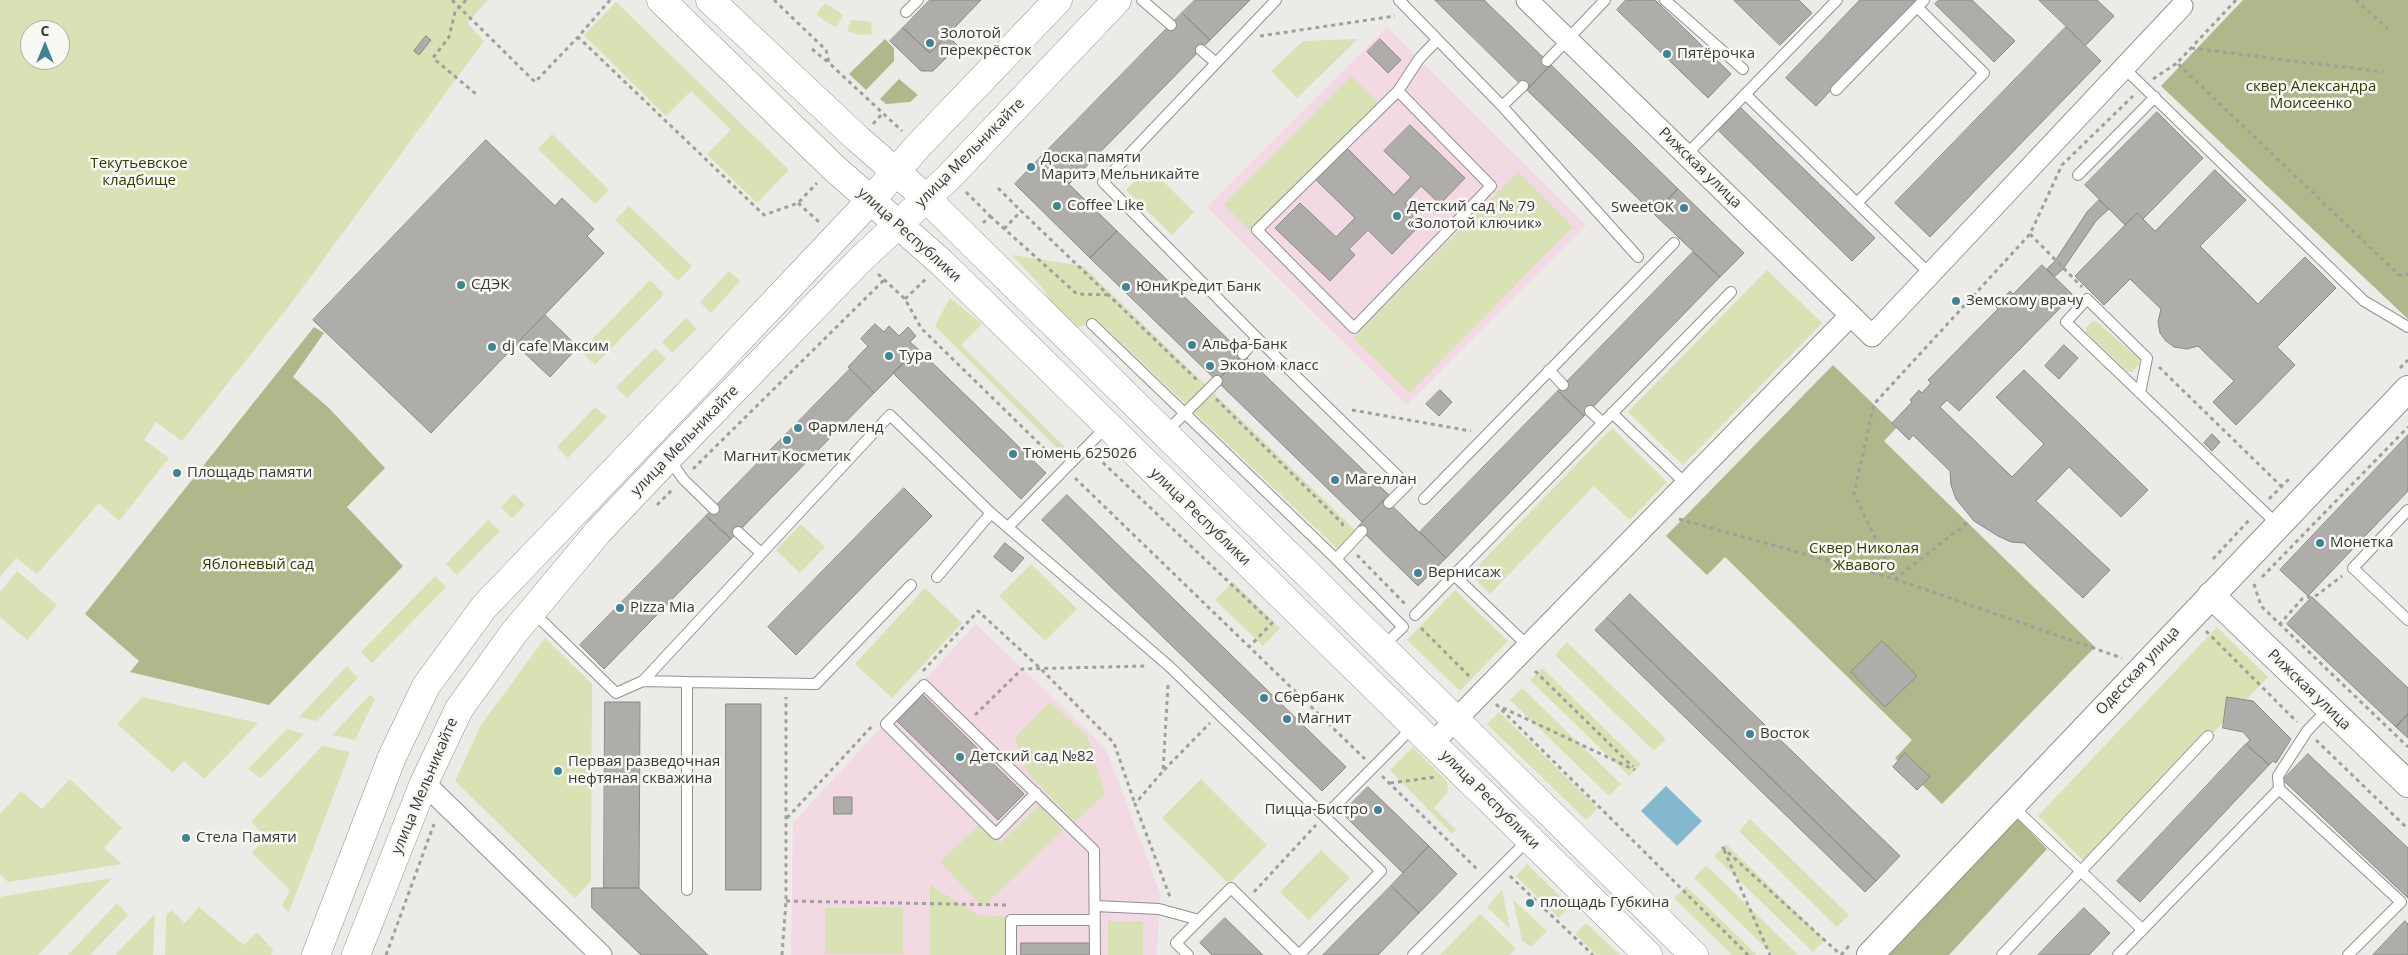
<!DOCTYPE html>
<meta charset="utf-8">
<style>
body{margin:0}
#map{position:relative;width:2408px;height:955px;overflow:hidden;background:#ecebe7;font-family:"Open Sans",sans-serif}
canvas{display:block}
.north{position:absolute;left:20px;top:20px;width:50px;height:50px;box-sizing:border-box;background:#f9f8f4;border:1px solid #adaca9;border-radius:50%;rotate:0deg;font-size:14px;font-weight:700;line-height:20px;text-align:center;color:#3a3938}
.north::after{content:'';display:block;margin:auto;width:18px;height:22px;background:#408492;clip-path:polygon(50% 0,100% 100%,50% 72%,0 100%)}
</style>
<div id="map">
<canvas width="2408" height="955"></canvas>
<div class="north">С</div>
</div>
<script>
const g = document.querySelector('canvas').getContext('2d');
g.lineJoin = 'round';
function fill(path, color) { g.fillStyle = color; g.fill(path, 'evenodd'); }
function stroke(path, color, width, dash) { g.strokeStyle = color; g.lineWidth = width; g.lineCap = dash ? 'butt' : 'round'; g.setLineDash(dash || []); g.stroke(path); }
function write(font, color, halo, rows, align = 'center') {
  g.font = font + ' "Open Sans",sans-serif'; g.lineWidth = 5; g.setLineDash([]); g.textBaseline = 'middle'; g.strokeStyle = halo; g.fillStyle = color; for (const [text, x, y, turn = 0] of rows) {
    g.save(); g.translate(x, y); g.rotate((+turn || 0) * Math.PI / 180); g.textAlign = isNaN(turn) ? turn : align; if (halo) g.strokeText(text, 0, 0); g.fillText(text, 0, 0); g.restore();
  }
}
fill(new Path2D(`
 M1387,27L1586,225L1407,405L1207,207Z
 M976,624L1106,749L1160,893L1157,955H791L793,823Z`), '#f2d9e4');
fill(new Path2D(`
 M0,0H488L467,23L484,41L289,306L182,441L156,422L144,440L169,458L119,521L99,503L37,574L16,558L0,577ZM30,30H60V60H30Z
 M616,2L789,170L757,203L707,154L731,130L691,91L666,116L584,35Z
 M825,3L843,15L837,27L826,22L816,14Z
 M851,20L871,22L872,34L859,35L847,31Z
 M1358,39L1297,98L1271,71L1303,41Z
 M1351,76L1378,102L1250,231L1224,205Z
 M552,134L609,190L595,204L538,149Z
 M1149,167L1194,212L1172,235L1126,190Z
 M1518,172L1573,227L1409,393L1353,338Z
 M629,206L692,266L678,281L615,220Z
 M1012,255L1083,266L1356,531L1339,550L1097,320L1075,329L1056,310L1041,286Z
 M1767,270L1822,323L1683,465L1628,412Z
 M729,271L740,281L711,313L700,302Z
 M650,280L664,294L595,365L581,351Z
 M950,298L982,324L961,345L1072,454L1068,459L935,326Z
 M686,318L697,329L672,353L662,342Z
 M2093,321H2096L2139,359V364L2132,372L2127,371L2086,332V328Z
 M655,348L666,359L627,398L616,387Z
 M595,407L607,417L568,458L557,447Z
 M1612,428L1667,482L1630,520L1594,486L1490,594L1470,574Z
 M514,494L525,505L512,518L501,507Z
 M488,520L500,531L457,575L446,564Z
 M801,524L825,547L800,573L776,550Z
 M1031,564L1077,609L1045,641L999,596Z
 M17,571L57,605L27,640L0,617V592Z
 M435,576L446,587L372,663L361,652Z
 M1233,582L1280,628L1263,646L1215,600Z
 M925,588L962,623L892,698L855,664Z
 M1455,590L1508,641L1460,691L1407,640Z
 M2217,627L2268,677L2086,863L2038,816Z
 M545,638L592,684L591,881L575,898L455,781L481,725Z
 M1567,642L1666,739L1654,751L1555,655Z
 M347,666L358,678L317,721L299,717Z
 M1542,668L1641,764L1629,776L1530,680Z
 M1522,688L1621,784L1609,796L1510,700Z
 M370,695L375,699L355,740L332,735Z
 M142,697L258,723L204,779L184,761L173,773L117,724Z
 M1050,702L1087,736L1105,793L1075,822L1027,772L1015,738Z
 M1499,712L1598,808L1586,820L1487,724Z
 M287,729L304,734L261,778L248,769Z
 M322,746L350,752L289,912L282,906L290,890L252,853L267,837L251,822Z
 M1413,747L1447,781L1448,792L1434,808L1456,830L1452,834L1390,770Z
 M70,779L122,828L104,848L122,864L8,882L0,874V814L21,791L42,809Z
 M1201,779L1267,845L1229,884L1162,818Z
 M1039,805L1063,830L983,907L940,862L981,823L1000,843Z
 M1750,819L1849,915L1837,927L1739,831Z
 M1726,844L1825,940L1813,952L1714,856Z
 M1321,850L1350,878L1309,920L1280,892Z
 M1527,864L1570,906L1559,918L1516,876Z
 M1706,865L1798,955H1774L1767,949L1694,878Z
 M112,878L38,955H0V897Z
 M930,885L978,915L1006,916V955H930Z
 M1686,886L1757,955H1732L1674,898Z
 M1502,890L1510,929L1487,907Z
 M1513,900L1547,931L1531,947L1522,940Z
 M117,903L128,915L90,955H68Z
 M199,907L244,945L257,932L273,950L271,955H165L166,916L171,910L185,923Z
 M903,907V954H825V908Z
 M155,914L153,955H115Z
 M1480,914L1516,949L1509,955H1440Z
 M1108,921H1143V955H1108Z
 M1586,923L1620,955H1597L1575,934Z`), '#d8e2b5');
fill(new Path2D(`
 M2243,0H2408V319L2161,86Z
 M885,39L894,48V61L866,90L849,74Z
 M899,79L918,95L910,102L886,104L880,99Z
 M314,327L324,333L293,377L329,408L385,468L347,507L403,566L269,705L130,672L139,661L85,614Z
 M1833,365L1897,427L1884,441L2095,647L1942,804L1895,758L1912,740L1725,557L1707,575L1666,536Z
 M2014,815L2047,849L1949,955H1884Z`), '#aeb88a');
fill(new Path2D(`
 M1666,786L1702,821L1677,846L1641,811Z`), '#84b8cf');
const building = new Path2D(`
 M930,0H981L930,53L903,28Z
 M1195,0H1250L1210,40L1182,13Z
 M1435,0H1484L1551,65L1527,90Z
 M1626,0H1655L1731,74L1708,98L1617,10Z
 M1734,0H1799L1812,13L1780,45Z
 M1860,0H1916L1816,106L1786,78Z
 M1939,0H1972L2015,41L1994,62L1935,4Z
 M2039,0H2097L2114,16L2086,45Z
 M1182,13L1210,40L1069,184L1041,157Z
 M2066,27L2101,61L1930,237L1895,203Z
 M903,28L930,53L947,35L958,46L933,71H921L890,41Z
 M426,36L431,40L419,55L414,51Z
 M1380,39L1401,60L1388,73L1367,52Z
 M1551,65L1678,189L1654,214L1527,90Z
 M1741,108L1875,238L1852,261L1719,131Z
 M2157,112L2203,158L2143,219L2137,213L2125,225L2085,185Z
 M1410,125L1465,178L1440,204L1421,186L1405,203L1424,221L1392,254L1368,230L1349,249L1355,255L1330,281L1275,228L1300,203L1336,237L1355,218L1315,179L1346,147L1394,195L1411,177L1384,151Z
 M486,140L555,206L562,198L594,229L587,236L604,253L431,433L313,320Z
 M1041,157L1117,231L1090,258L1015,184Z
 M2215,170L2246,200L2200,246L2258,304L2305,257L2336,288L2277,347L2295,365L2236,425L2213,402L2234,381L2198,346L2187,349L2174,347L2166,341L2160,333L2158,322L2161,309L2130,279L2104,305L2075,276L2137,213L2155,231Z
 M1678,189L1744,253L1720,277L1654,214Z
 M2099,200L2109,209L2096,221L2063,269L2054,277L2047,269L2055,261L2087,212Z
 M1117,231L1243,354L1217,381L1090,258Z
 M1693,252L1720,277L1584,416L1558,391Z
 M2042,265L2073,295L1959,411L1947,400L1940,407L2012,477L2044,444L1996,397L2024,370L2148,490L2121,517L2069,467L2036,501L2110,570L2083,598L2024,543L2011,542L1998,536L1974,521L1956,499L1951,485L1950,471L1913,435L1909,440L1892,423L1912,402L1910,400L1919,390L1922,393L1931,383L1928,380L1998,309L1995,306L2010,291L2013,294Z
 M545,315L578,347L550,377L516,345Z
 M875,324L884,332L889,326L899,336L908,327L916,336L910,342L918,349L874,393L848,367L868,346L861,339Z
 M2064,345L2078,358L2059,379L2045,366Z
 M918,349L1046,473L1021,499L893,373Z
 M1243,354L1389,495L1362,522L1217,381Z
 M850,369L874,393L731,539L706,516Z
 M1440,390L1452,402L1439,416L1426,404Z
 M1558,391L1584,416L1446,558L1420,532Z
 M2212,434L2220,442L2212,451L2204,443Z
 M2408,435V491L2308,596L2280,570Z
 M904,488L932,516L796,655L768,627Z
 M1067,495L1346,767L1322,791L1042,520Z
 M1385,499L1446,558L1418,586L1358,527Z
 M706,516L731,539L604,669L580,645Z
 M1005,543L1024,558L1012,572L994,557Z
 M1630,594L1900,856L1876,881L1607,618Z
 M2312,597L2408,688V714L2396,727L2287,624Z
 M1607,618L1876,881L1865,892L1595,630Z
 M1882,641L1917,676L1885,707L1851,672Z
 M922,694L1024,794L998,820L896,720Z
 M2227,697L2253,701L2291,739L2276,763L2273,761L2269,765L2246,744L2250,740L2243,732L2223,728Z
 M605,702H640L639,888H604Z
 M726,704H761V890H726Z
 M2408,714V738L2396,727Z
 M2246,744L2269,765L2140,902L2117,881Z
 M1905,753L1930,777L1917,790L1893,767Z
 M2308,754L2408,848V898L2283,780Z
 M1368,787L1429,846L1403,873L1342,813Z
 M834,797H852V814H834Z
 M1429,846L1457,874L1419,913L1391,886Z
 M1391,886L1419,913L1378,955H1323Z
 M592,888H639L708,955H641L592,908Z
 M2084,908L2110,933L2089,955H2038Z
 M1225,918L1263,955H1212L1200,943Z
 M2405,921L2408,924V955H2373Z
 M1021,943H1090V955H1021Z`);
fill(building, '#aeada9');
stroke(building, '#8a8985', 1);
const service = new Path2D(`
 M1142,0L1171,25
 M1276,0L1103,182L1257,338L1407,485L1389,503
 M1399,0L1502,106L1638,257
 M1665,0L1743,69
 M906,12L918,0
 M1201,50L1215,62
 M1547,61L1605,0
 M2124,68L2364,301L2408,327
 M1836,90L1924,0
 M1398,91L1491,186L1354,328L1257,230L1398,91L1419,59L1437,40
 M1745,94L1930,274
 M1502,106L1523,86
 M1686,155L1837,0
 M2078,175L2155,97
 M1857,203L1984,73L1917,7
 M1092,324L1336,559
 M1243,354L1257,338
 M1549,370L1563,385
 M2140,393L2147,358L2087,299L2066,322L2278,525
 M1590,411L1603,423
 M1612,413L1686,484
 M1165,433L1217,381
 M669,458L683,479L714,509
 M1424,499L1674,243
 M2408,510L2353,568L2408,620
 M1009,526L1106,427
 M1362,531L1336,559L1403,627L1382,647
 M738,532L761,553
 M937,577L991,513
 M533,612L616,693L643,681L890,415L991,513L1169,666L1381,871L1299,955L1231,888L1176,943L1188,955
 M1415,615L1454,575
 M1528,646L1454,575L1731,292
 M643,681L687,682V890
 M687,682L816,684L911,585
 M2329,708L2307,731L2278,776L2279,789L2401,902L2348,955
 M1036,793L996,834L886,724L924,685L1094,850L1095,955
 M2012,806L2143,930
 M1325,816L1414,726
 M1095,906L1159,909L1199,920
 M1011,955V920H1095
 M1413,955L1529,839
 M2002,955L2208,736
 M2118,955L2279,789`);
const minor = new Path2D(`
 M1527,0L1872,336L2182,6
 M1433,743L1851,315
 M424,783L601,955`);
const tertiary = new Path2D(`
 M2211,595L2408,784
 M1870,955L2408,389`);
const secondary = new Path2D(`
 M316,955L392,757L426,686L484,607L685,397L871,200L918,146L1058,0
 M356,955L424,783L459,709L513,634L598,532L668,458L861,259L949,177L1117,0`);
const primary = new Path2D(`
 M661,0L833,167L942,263L1648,955
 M710,0L858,139L926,198L1694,955`);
stroke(service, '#93918e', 12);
stroke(minor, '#93918e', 23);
stroke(tertiary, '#93918e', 28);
stroke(secondary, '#93918e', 29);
stroke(primary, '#93918e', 29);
stroke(new Path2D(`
 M452,0L535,82L578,37
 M466,0L455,12L449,37L433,58L476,94
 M610,0L578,37L764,215L798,203L817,183
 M774,0L826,50L829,63L902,131
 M2236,0L2177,63L2399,275L2408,274
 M2356,0L2388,29
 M1260,36L1395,16
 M2191,48L2383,72
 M812,49L829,63
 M2153,79L2177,63
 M873,124L883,113
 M998,188L1021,211
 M966,192L990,216L983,223
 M798,203L819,222
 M990,216L1077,294L1109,295
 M1004,229L1021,211L1198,381
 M2030,234L2082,287
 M878,274L905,299L921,328L1056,460
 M905,299L927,278
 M2159,367L2282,487
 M2400,368L2408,360
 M1216,399L1342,523L1344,530
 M1352,410L1471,431
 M1097,457L1272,623L1249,647
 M693,469L884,280
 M1075,478L1365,759
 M2269,499L2291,477
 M657,505L674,488
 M1679,519L1895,579L2122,658
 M1967,523L1895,579L1854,494L1874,404L2030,234L2062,165L2133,96
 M1357,555L1407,606
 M2213,559L2251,518
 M2262,577L2408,427
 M2254,584L2261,606L2408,747
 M2279,625L2302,599L2317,595L2342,576
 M1421,628L1471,678
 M2206,631L2297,722
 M923,671L978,611L1040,668L1114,743L1135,804
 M1535,671L1633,767
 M1168,685L1163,771L1135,804L1170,897
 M1496,704L1748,955
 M1503,708L1635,770
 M975,715L1022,669L1147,666
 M2316,740L2408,829
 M1164,770L1210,723
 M1382,776L1479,871
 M1390,783L1436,777
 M787,818L873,725
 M1722,847L1841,955
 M1724,850L1770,955
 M1510,876L1593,955
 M1254,892L1316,825
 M786,901L1008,905
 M386,955L434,824
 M782,955L786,901V697
 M1841,955L1849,946`), '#a09f9c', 3, [4, 4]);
stroke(service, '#fff', 10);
stroke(minor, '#fff', 21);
stroke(tertiary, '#fff', 26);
stroke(secondary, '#fff', 28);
stroke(primary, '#fff', 28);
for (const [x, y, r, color] of [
 [930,43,5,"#408492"],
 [1667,54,5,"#408492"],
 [1031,167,5,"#408492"],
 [1057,206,5,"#408492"],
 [1684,208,5,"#408492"],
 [1397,216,5,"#408492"],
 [461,285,5,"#408492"],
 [1126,287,5,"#408492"],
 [1956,301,5,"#408492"],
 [1192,345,5,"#408492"],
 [492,347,5,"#408492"],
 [889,356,5,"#408492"],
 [1210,366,5,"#408492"],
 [798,428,5,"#408492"],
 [787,440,5,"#408492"],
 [1013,454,5,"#408492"],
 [177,473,5,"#408492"],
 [1335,480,5,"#408492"],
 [2320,543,5,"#408492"],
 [1418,573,5,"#408492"],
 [620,608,5,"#408492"],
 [1264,698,5,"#408492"],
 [1287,719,5,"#408492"],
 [1750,734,5,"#408492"],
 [960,757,5,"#408492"],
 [558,771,5,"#408492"],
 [1378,810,5,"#408492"],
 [186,838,5,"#408492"],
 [1530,903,5,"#408492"]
]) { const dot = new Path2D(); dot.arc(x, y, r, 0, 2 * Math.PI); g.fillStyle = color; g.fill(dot); stroke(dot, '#f9f8f4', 2); }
write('15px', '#3a3938', '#f9f8f4', [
 ["Золотой",940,34],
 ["перекрёсток",940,51],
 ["Пятёрочка",1677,54],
 ["Доска памяти",1041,158],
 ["Маритэ Мельникайте",1041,175],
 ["Coffee Like",1067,206],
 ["Детский сад № 79",1407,207],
 ["«Золотой ключик»",1407,224],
 ["SweetOK",1674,208,"right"],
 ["СДЭК",471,285],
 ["ЮниКредит Банк",1136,287],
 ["Земскому врачу",1966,301],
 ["Альфа-Банк",1202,345],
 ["dj cafe Максим",502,347],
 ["Тура",899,356],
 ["Эконом класс",1220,366],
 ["Фармленд",808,428],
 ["Тюмень 625026",1023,454],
 ["Магнит Косметик",787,457,"center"],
 ["Площадь памяти",187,473],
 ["Магеллан",1345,480],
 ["Монетка",2330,543],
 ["Вернисаж",1428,573],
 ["Pizza Mia",630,608],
 ["Сбербанк",1274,698],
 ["Магнит",1297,719],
 ["Восток",1760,734],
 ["Детский сад №82",970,757],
 ["Первая разведочная",568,762],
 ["нефтяная скважина",568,779],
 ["Пицца-Бистро",1368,810,"right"],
 ["Стела Памяти",196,838],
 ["площадь Губкина",1540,903]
], 'left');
write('15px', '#333c04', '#f9f8f4', [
 ["сквер Александра",2311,87],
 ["Моисеенко",2311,104],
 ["Текутьевское",139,164],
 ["кладбище",139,181],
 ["Сквер Николая",1864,549],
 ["Жвавого",1864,566],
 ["Яблоневый сад",258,565]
]);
write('15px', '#3a3938', '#f9f8f4', [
 ["улица Мельникайте",970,153,-45],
 ["Рижская улица",1700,168,44],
 ["улица Республики",909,235,42],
 ["улица Мельникайте",685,441,-46],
 ["улица Республики",1200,517,44],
 ["Одесская улица",2138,671,-47],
 ["Рижская улица",2309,690,44],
 ["улица Мельникайте",425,786,-67],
 ["улица Республики",1490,800,45]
]);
</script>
